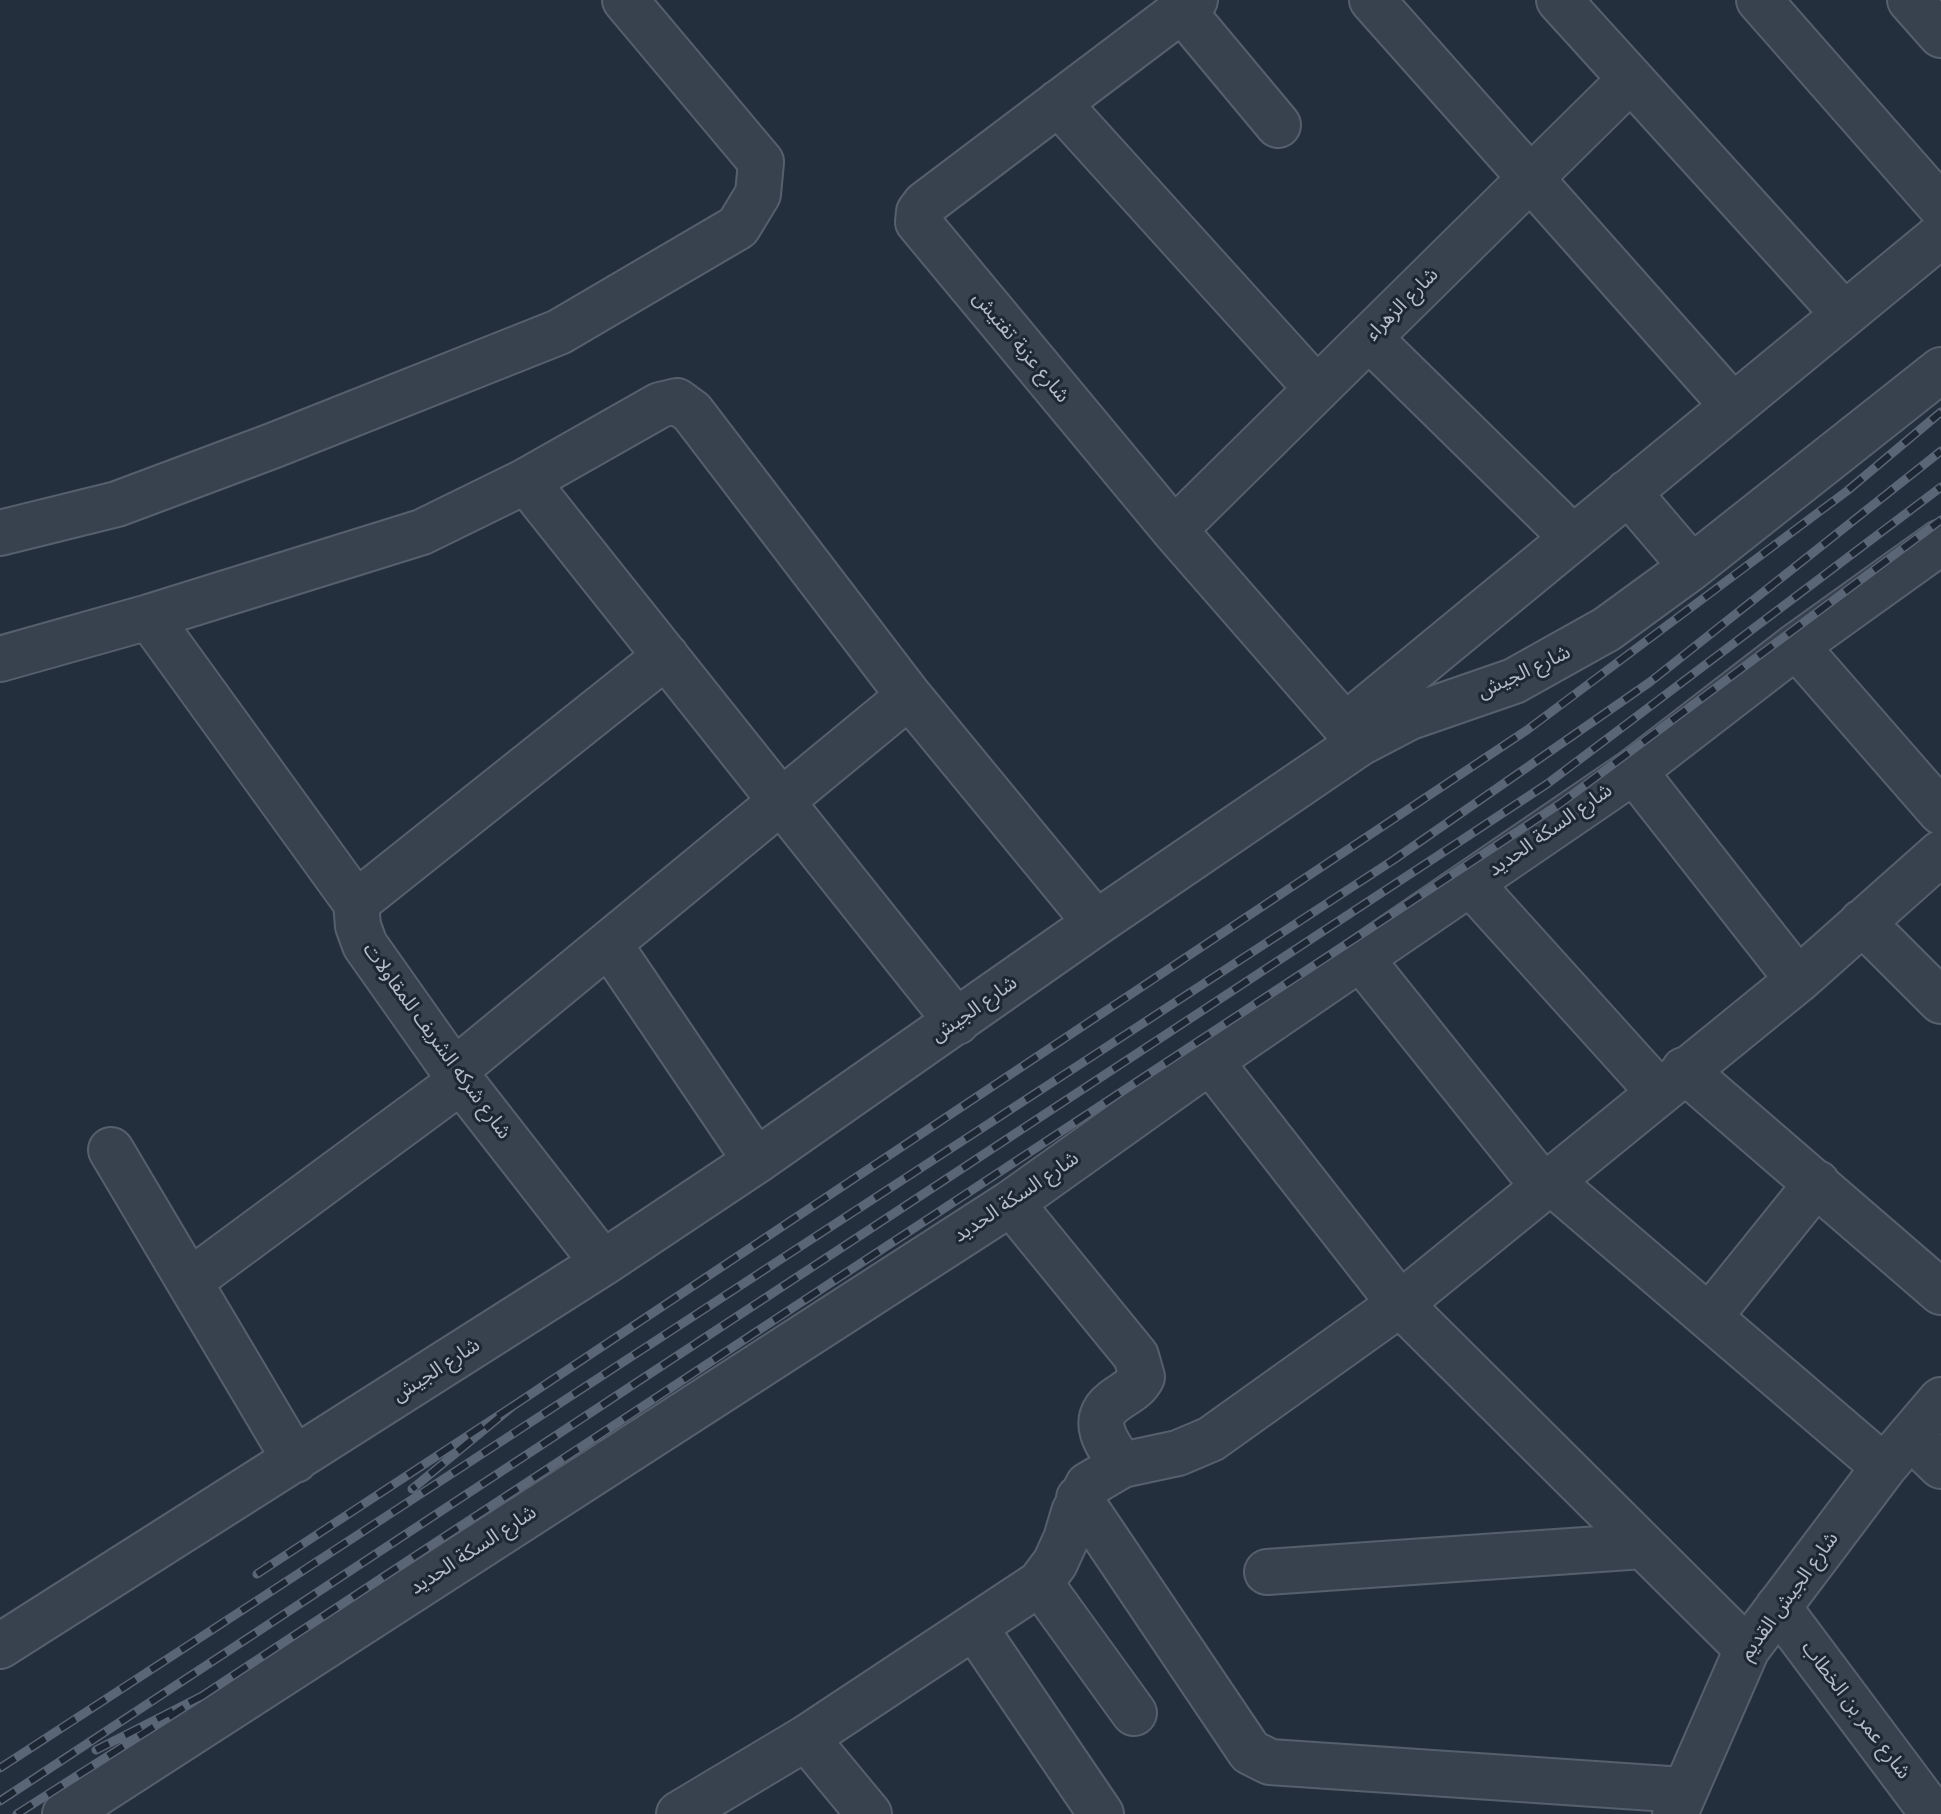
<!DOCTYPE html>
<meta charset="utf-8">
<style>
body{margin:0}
canvas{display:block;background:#242f3e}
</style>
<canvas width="1941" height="1814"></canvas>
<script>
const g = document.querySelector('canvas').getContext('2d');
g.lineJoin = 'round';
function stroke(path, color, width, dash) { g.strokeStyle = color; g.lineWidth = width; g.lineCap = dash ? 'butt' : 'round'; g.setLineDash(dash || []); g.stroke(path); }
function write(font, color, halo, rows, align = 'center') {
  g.font = font + ' Mulish,"Noto Sans Arabic",sans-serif'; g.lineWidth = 6; g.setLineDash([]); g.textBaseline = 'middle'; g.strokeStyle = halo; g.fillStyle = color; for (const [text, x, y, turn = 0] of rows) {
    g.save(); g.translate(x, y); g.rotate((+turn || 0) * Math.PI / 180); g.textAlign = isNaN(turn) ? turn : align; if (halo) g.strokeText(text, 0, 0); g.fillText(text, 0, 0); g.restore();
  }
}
const minor = new Path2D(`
 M1195,0L925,204L919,212L918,222L1174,530L1360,743
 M1372,0L1733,406
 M1559,0L1844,314
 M1759,0L1941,207
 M1910,0L1941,35
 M1182,10L1278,125
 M1058,103L1317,389
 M1369,338L1573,538
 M526,481L957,1022
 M1628,492L1692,567
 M1174,530L1631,79
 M0,533L117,504L272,446L559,332L738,227L758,194L761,162L625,0
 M149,617L356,903L358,926L365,945L461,1081L603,1263
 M1796,646L1941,812
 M0,659L149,617L422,532L526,481L660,405L677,401L692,412L909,696L1096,923
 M1345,726L1941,235
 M1634,771L1798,980
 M1471,884L1659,1092
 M356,903L666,656
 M1862,922L1941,1001
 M609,944L756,1161
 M1362,960L1543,1186
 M1210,1061L1400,1304L1747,1649
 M1684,1070L1941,1292
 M454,1071L909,696
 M111,1150L295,1460
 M1550,1181L1884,1467
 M1011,1203L1136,1356L1142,1377C1135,1390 1124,1393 1113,1402C1088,1421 1109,1447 1122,1465
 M190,1281L461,1081
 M1709,1317L1817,1183
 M1911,1437L1941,1466
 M1079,1498L1244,1743L1250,1752L1270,1762L1683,1790
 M1267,1572L1643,1546
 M1040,1583L1134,1713
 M1778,1607L1933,1814
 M975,1628L1101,1814
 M0,1646L603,1263L756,1161L1096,923L1360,743L1410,717L1514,681L1607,629L1692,567L1941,370
 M806,1738L869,1814
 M65,1814L1011,1203L1210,1061L1634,771L1796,646L1941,542
 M679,1814L806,1738L1040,1583L1055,1563L1066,1539L1074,1512L1088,1485L1122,1465L1178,1453L1211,1439L1400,1304L1798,980L1941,853
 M1675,1814L1747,1649L1884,1467L1941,1400`);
stroke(minor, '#565f6c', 48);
stroke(minor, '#38414e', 44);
const rail = new Path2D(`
 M513,1406L1527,730L1847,491L1941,412
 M257,1574L513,1406L412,1489
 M202,1696L1561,803L1941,520
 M0,1768L1395,859L1650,682L1941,451
 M0,1801L1547,784L1941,487
 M17,1814L202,1696L96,1750`);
stroke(rail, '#5a6575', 9);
stroke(rail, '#1d2633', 6, [18]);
write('20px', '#b4bcc9', '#1d2633', [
 ["شارع الزهراء",1402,304,-45],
 ["شارع عزبة تفتيش",1021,347,50],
 ["شارع الجيش",1524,672,-25],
 ["شارع السكة الحديد",1550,830,-35],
 ["شارع الجيش",974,1009,-35],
 ["شارع شركه الشريف للمقاولات",437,1041,54],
 ["شارع السكة الحديد",1016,1197,-34],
 ["شارع الجيش",436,1370,-33],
 ["شارع السكة الحديد",473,1550,-33],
 ["شارع الجيش القديم",1789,1596,-54],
 ["شارع عمر بن الخطاب",1856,1710,53]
]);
</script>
